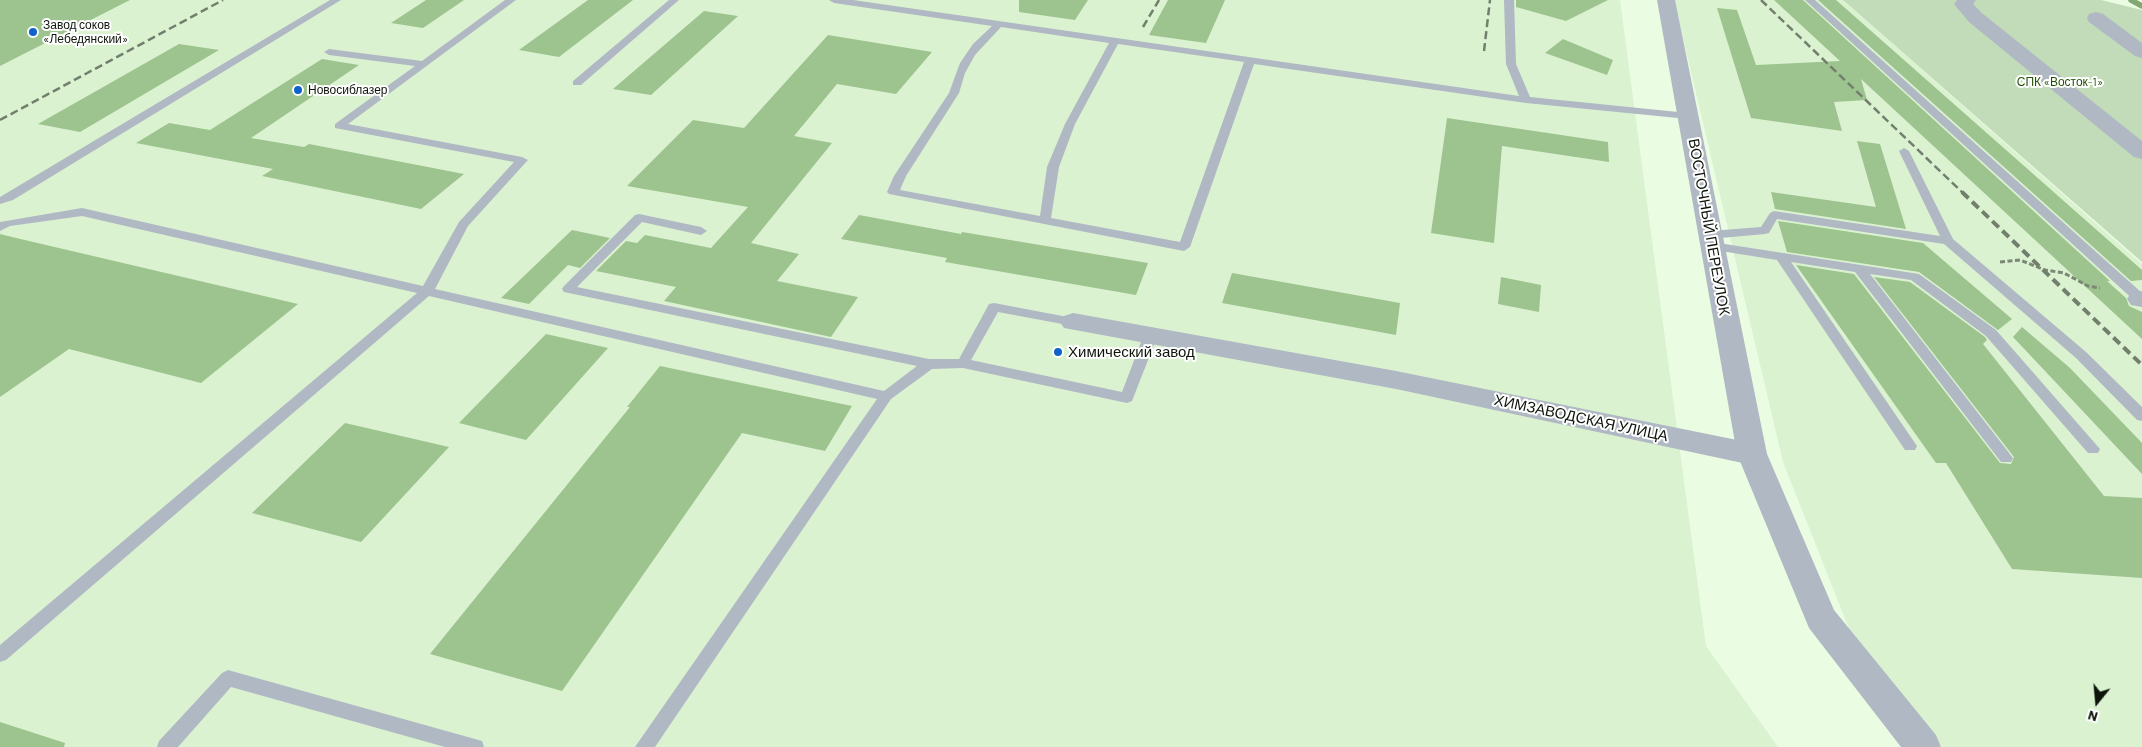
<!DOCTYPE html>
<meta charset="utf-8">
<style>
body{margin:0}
#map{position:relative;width:2142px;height:747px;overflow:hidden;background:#eafde2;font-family:Barlow,sans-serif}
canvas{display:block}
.north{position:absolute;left:2072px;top:677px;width:50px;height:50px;-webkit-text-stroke:4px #fff;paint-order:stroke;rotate:197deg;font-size:14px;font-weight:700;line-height:20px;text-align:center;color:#0e150b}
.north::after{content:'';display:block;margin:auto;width:18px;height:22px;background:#0e150b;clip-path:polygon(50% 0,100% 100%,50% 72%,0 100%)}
</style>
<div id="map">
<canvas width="2142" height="747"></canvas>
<div class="north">N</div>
</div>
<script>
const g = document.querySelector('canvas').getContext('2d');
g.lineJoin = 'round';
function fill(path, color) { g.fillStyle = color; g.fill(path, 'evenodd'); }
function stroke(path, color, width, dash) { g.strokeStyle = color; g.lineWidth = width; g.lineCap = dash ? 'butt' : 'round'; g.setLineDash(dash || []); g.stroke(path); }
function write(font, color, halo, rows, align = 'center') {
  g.font = font + ' Barlow,sans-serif'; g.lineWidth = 4; g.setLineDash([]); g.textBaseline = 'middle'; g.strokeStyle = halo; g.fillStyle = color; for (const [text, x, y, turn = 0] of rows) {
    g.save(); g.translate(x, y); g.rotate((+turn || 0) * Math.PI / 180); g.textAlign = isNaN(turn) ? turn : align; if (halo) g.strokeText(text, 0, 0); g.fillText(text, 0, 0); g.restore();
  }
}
fill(new Path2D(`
 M0,0H1620L1706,646L1778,747H0Z
 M1674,0H1843L2142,264V747H1942L1853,639L1783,462Z`), '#dbf2d1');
fill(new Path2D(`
 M1843,0H2101L2142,10V262Z`), '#c2dbb9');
stroke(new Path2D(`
 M2131,0L2142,6`), '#81a772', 5.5);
fill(new Path2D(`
 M0,0H130L0,66Z
 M426,0H464L423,28L391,23Z
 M588,0H633L559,57L519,50Z
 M1019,0H1088L1075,20L1019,12Z
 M1168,0H1225L1206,43L1149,35Z
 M1516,0H1608L1566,21L1516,7Z
 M1774,0H1803L2110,281H2107L2126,298L2129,306L2142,312V339L1861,79L1867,100L1834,102L1842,131L1751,118L1717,8L1737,10L1756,65L1840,61Z
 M1818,0H1836L2142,270V280L2131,281Z
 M704,11L738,16L651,95L613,89Z
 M828,35L932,52L896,94L837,84L794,136L832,143L751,243L799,254L777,281L858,297L831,337L664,301L676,287L596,271L626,241L637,243L645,235L711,248L748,207L627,186L693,120L744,128Z
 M1563,39L1613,60L1607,75L1545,53Z
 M179,44L219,50L80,132L38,124Z
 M322,59L359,65L251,138L304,147L309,144L464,174L421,209L262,176L273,169L136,143L169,123L210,130Z
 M1447,118L1608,142L1609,162L1502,146L1494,243L1431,233Z
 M1857,141L1880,144L1906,229L1775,209L1771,192L1876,207Z
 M859,215L961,234L962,232L1148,263L1136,295L945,262L947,258L841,239Z
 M1778,221L1923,243L2012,319L1998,330L1919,272L1787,252Z
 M572,230L610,238L580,268L568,265L529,304L501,298Z
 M0,234L12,237L298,304L201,383L69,349L0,397Z
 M1796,265L1854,274L2000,463L2011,464L2014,457L1874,277L1910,282L1985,337L1987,340L1983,344L2104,496L2142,498V578L2012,569L1946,463H1936Z
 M1232,273L1400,303L1396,335L1222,303Z
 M1501,277L1541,285L1539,312L1498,304Z
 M2022,327L2070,368L2142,443V474L2013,337Z
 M546,334L608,348L526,440L459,423Z
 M660,366L852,406L825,451L742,433L562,691L430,654L630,407H627Z
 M345,423L449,447L361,542L252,513Z
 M0,722L65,743L64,747H0Z`), '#9dc48e');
stroke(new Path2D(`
 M2000,262L2020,260L2045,270L2064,273L2088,286L2100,288`), '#7b8875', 3, [5, 2.5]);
fill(new Path2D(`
 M330,0H341L13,200L0,204V197Z
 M505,0H516L348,124L522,157L528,160L468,226L435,289L884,391L917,366L564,292L562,289L564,286L635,215L639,214L701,227L707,231L701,235L642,222L577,287L929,359H959L989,304L994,303L1073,318L1080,322L1078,325L1073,326L998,312L971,360L1122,392L1143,337L1150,333L1155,334L1157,337L1132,401L1127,403L963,368L932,369L891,399L655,747H635L877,399L429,296L6,660L0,662V645L417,293L82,216L10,226L0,231V222L82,208L423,286L459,222L514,162L335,128V124L415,66L329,55L324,52L329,49L422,61Z
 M669,0H679L581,85H573V81Z
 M829,0H853L1519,96L1506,64L1504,0H1514L1516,64L1530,97L1688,113L1693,116L1688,119L1526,103L1254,64L1190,247L1184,251L889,194L887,192L894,176L949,93L960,63L973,44L992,26L834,3ZM1001,27L1109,43L1065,124L1047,167L1040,216L900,190L906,176L959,93L965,73L975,55ZM1118,44L1244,62L1180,242L1051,218L1059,167L1075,124Z
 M1805,0H1815L2142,293V304L2137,303Z
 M1904,148L1909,151L1953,239L2086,352L2142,407V421L2137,420L2076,358L1944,244L1777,219L1769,233L1765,234L1710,239L1704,235L1710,231L1761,227L1770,213L1774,211L1940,236L1899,151Z
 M1712,242L1919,274L1996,330L2100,449L2098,453H2088L1986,336L1911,280L1870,274L2013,458L2011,462H2001L1855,272L1791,262L1917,446L1915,450H1905L1777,260L1708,249L1706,246Z
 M228,670L475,739L482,741L484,747H445L231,687L178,747H157L159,741L222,673Z`), '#b0b8c4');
fill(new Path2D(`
 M1957,0H1976L1973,4L1983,14L2142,141V159L2134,157L1969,22L1954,4Z
 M2096,12L2103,14L2142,43V58L2135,56L2089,22L2087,18L2089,14Z
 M2142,291V307L2131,305L2127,299L2131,293Z
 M1073,313L1396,371L1752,443L1762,446L1767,454L1762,462L1752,465L1396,389L1064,328L1060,322L1064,316Z`), '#b0b8c4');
fill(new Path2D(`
 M1657,0H1675L1767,454L1834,610L1936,735L1941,747H1901L1809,628L1737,454Z`), '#b0b8c4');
stroke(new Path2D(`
 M1761,0L1963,193
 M1143,27L1159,0
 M1484,51L1490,0
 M0,120L223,0`), '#727f6d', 2.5, [8, 4]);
stroke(new Path2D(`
 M1962,192L2142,365`), '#727f6d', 4, [9, 5]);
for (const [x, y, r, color] of [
 [33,32,5,"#0e62cc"],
 [298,90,5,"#0e62cc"],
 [1058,352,5,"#0e62cc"]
]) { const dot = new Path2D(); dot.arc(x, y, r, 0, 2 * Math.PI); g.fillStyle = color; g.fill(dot); stroke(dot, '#fff', 2); }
write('12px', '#0e150b', '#fff', [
 ["Завод соков",43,25],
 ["«Лебедянский»",43,39],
 ["Новосиблазер",308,90]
], 'left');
write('12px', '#235203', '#fff', [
 ["СПК «Восток-1»",2060,82]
]);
write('15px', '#0e150b', '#fff', [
 ["ВОСТОЧНЫЙ ПЕРЕУЛОК",1709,227,80],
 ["ХИМЗАВОДСКАЯ УЛИЦА",1581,418,12]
]);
write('15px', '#0e150b', '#fff', [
 ["Химический завод",1068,352]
], 'left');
</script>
